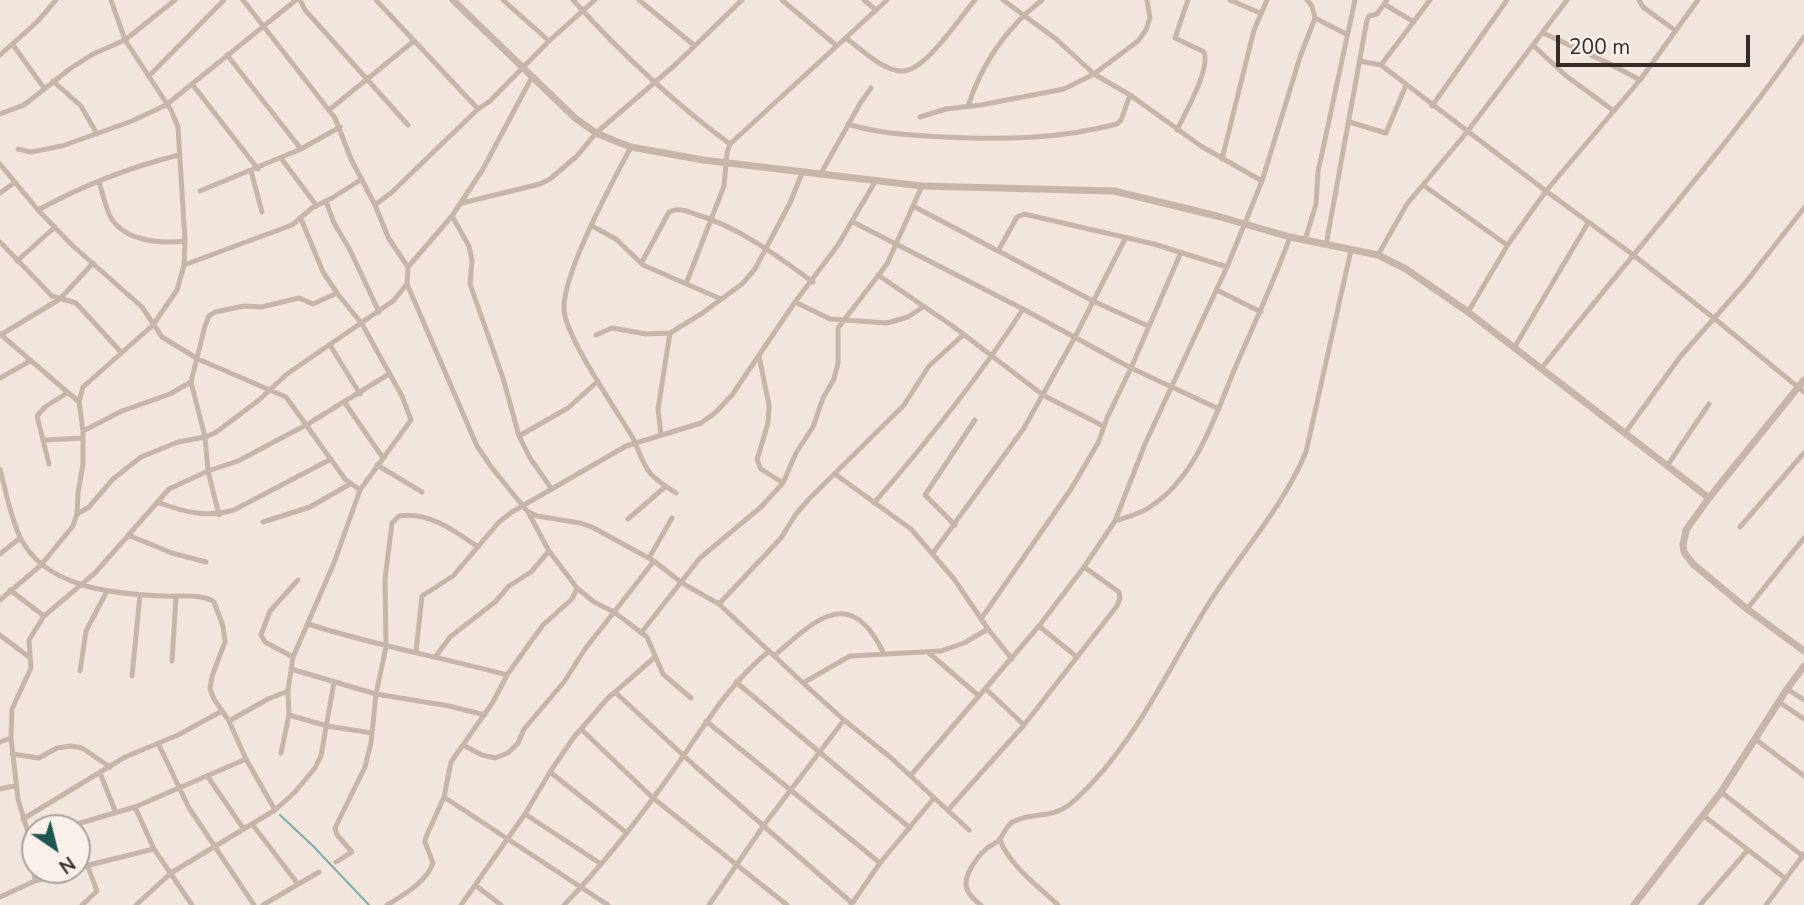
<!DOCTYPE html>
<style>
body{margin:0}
#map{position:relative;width:1804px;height:905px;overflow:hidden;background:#f1e5dc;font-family:"Nunito Sans",sans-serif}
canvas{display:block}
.north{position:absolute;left:21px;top:814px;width:70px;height:70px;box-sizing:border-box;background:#f8f0e9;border:2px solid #aaa29c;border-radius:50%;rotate:145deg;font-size:19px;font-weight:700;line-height:28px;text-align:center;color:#352c28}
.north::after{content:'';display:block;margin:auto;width:24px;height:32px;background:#205554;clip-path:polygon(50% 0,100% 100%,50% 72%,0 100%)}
.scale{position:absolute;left:1556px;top:35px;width:194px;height:32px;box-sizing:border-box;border:4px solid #352c28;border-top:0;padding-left:9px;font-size:21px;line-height:24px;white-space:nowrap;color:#352c28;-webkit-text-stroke:5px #f8f0e9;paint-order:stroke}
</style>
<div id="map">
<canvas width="1804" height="905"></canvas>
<div class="north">N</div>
<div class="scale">200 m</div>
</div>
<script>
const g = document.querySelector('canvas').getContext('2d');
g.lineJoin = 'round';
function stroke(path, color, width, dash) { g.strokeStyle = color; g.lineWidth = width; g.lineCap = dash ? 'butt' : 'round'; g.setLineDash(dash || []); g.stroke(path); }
stroke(new Path2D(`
 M280,815L313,846L369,905`), '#7dacaa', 2);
stroke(new Path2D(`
 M243,0L335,118L351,159L375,205L389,239L408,267
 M300,0L305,10L408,125
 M376,0L478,109
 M503,0L549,41
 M573,0C621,53 673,102 730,144
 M639,0L695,46
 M782,0L837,46
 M864,0L876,10
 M1003,0L1056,39L1094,74L1130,95L1201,146L1262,181
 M1230,0L1260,13
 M1639,0L1643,7L1676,31
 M1384,4L1414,22
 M1315,18L1346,34
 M1543,33L1606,62L1640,80
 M846,38C861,49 883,71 902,71C925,72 960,17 975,0
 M13,45L44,88
 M1534,46L1565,75L1614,111
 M0,55L37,22L56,0
 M227,55L301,149
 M1360,61L1381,65L1430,0
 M1381,65L1546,191L1632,254L1715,319L1804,392
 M149,76L224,0
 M53,81L81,106L97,134
 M192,84L258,169
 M968,106C982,63 1006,28 1042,0
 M1432,106L1507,0
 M329,110L414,41
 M0,114L24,105L71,68L93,54L125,40L175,0
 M920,117L946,109L981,105L1064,89L1094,74L1138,41L1146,30L1150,18L1147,0
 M1349,122L1386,133L1406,85
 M848,124C879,134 912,135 944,137C1003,140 1060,139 1117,124L1121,120L1130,95
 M1177,130C1185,113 1211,68 1204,52L1175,38L1188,0
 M631,147C613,181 562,274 564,310C566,338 617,411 633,438C647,470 644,473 676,493
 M18,149L31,152L62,146L132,121L166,105L296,0
 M281,158L316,205
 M1222,159L1254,30L1267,0
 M0,164L38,210L73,246L142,307L162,337L198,359L286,397L345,479L360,490
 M251,171L262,212
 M820,175L861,102L871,88
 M99,182C102,192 105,204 109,214C121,241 160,244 185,241
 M1423,185L1507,245
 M200,191L301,149L340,127
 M0,193L14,183
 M326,201L334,223L350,250L379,312
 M462,203L540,184L550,179L577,156L596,133L675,65L742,0
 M375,205L392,192L478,109L490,101L549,41L595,0
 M913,206L1093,301L1148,326
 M38,210C82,186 130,167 179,155
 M452,216L469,246L472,260L470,284L503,378L519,436L530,458L551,488
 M853,222L1023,309L1131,368L1219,409
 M592,226L616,239L643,265L721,299
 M1305,240L1316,204L1318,172L1355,0
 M0,242L52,296L76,303L121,352
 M1326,245L1367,20L1369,16L1377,14L1387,0
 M998,251L1017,217L1024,214L1154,244L1227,267
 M1378,255L1407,204L1467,132L1567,0
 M17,261L55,227
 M642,262L669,212C677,207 686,211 695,214C739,227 776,255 813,282
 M184,265L292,225L312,208L332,198L362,179
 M878,275L954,327L1043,395L1103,426
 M407,284L477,446L492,468L527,511L537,516L580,523L592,527L654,561L682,583L719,604L803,683L844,720L890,757L969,830
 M686,284L724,186L727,153L730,144L887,0
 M1217,290L1261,312
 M795,302L830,319L887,323L908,317L923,307
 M1468,312L1509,243L1546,191L1640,80L1698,0
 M0,334L79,402
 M2,334L60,299L93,263
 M596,335L612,328L646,334L670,333L701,314L742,284L755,269L790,203L802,173
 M330,345L360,394
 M1514,348L1588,223
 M759,356L769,405L768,423L757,460L761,469L783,483
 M1541,369C1628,258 1723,153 1804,37
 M0,378L30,361
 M345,403L383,458
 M83,431L122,411L170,394L191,382L205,326L209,316L215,312L244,306L261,307L299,298L313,304L337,293
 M1625,433L1680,357L1746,282L1804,208
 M661,435L658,409L670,333
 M519,436L568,408L598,381
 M45,440L83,438
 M49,464L37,416L45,407L67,393
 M377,465L422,492
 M1667,466L1709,404
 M0,469C6,491 10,516 20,537C44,587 112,594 162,596C178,597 201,593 214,602L223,626L225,642L212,676L210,689L214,699L229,721L246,759L275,810
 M835,474L911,529L954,579L988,629L1012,659
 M157,502C184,512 206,518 234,510L331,459
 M874,503C928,441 979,378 1023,309
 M528,512L549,551L577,588
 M77,514L89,507L113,479L141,457L178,442L205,437L215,433L259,400L287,374L393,301L407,284L408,267L452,216L483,169L532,77
 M219,515L208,471L238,461L308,424L389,374
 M628,519L665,487
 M1115,521C1127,517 1140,514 1150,507C1199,475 1216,412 1238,361C1256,320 1275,279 1290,237
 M263,522L310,507L350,484
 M955,525L925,495L975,420
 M1740,527L1804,453
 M128,535L172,553L206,562
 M933,553L1024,428L1075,337L1125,239
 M0,554L20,538
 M649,558L672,518
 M10,590L44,616
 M0,600L41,565L73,526L77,514L78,493L83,464V431L79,402L83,387L153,325L177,290L184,265L185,241L178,127L171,110L125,40L111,0
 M719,604L781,538L796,514L809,499L904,405L929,366L963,335
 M1747,609L1804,538
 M981,619L1071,489L1098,443L1107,418L1131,368L1181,252
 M308,624C373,645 440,657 507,675
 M1039,626L1077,657
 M641,633L700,558L761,507L783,483L796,453L813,427L823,398L834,379L838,363V328L887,264L922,186
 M0,635L29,657
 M416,652L422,596L453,576L499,522L512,512L626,446L701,423L715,413L732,395L795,302L838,245L875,182
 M929,653L979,696
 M436,656L450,637L495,602L509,586L531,572L549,551
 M774,656C816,619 851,584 884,654
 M293,657L265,642L261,635L270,611L298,580
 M172,661L176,597
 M291,669L376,694L449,706L485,715
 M80,671L86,631L107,591
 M132,676L140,595
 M736,682L910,828
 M803,683L850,656L941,651L964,643L988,629
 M986,689L1024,725
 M1787,689L1804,700
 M615,692L696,767L852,903
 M1779,702L1804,719
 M289,715L327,726L372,733
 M229,721L268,699L288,691
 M706,721L880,863
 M581,729L653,798L787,905
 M1755,739L1804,776
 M0,742L11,738
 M158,743L189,808L254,905
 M463,745L482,755L495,758L508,753L518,743L524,729L564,682L585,649L654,561
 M281,753L289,715L288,691L293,657L334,563L360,490L411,420L402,396L362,324L337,293L323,272L301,219
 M12,754L39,758L57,748L71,746L82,748L110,767
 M550,772L627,833
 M100,773L116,813
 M911,775L1039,626L1084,567L1115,521L1145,444L1227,267L1262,181L1300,57L1315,18L1312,6L1307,0
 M208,777L243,828
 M0,789L17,785
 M1721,792L1804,857
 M444,797L608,905
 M135,807L154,849L192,905
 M948,810L1024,725L1117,606L1120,598L1119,592L1084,567
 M525,814L601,864
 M1704,816L1786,879
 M23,819L125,757L178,735L222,711
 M252,824L298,884
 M63,828L135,807L246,759
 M1000,840C1010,866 1038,886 1058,905
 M336,862L352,852L337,835L335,828L365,767L371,743L376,694L386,647L385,579L392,523L399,516C428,511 455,531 478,547
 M77,868L154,849
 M35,881L29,836L18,799L11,738L12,709L31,668L29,640L44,616L95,573L169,489L208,471L205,437L191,382
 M475,885L501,905
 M0,897L35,881L71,870
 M82,905L97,891L87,864
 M136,905L171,873L275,810L295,792L315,768L321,756L334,682
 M263,905L319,872
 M387,905C403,895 426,883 433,863L425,842L426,837L444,797L451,762L493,702L507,675L532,640L543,625L572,599L577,588L594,602L614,612L647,637L663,674L691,698
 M461,905L525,814L550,772L574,737L607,699L655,657
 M564,905C605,863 641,816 675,768C705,725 728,685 769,651
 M709,905L764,825L844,720
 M851,905L880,863L934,798
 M981,905C976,901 969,896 967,889C962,876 978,856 987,848C991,845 997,843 1000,839C1005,832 1007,823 1017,820C1041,811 1053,820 1075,800C1135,745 1167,670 1209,603C1241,553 1283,507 1306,452L1351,250
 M1700,905L1747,851
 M1766,905L1804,854`), '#c8b5a9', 5);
stroke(new Path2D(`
 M453,0L575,118L596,133L615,141L631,147L703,160L922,186L1114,191L1217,216L1290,237L1378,255L1406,269L1468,312L1709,498
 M1804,380L1709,498L1686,530L1683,545L1684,552L1693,564L1747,609L1804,651
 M1634,905L1721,792L1787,689L1804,666`), '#c8b5a9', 7);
</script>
